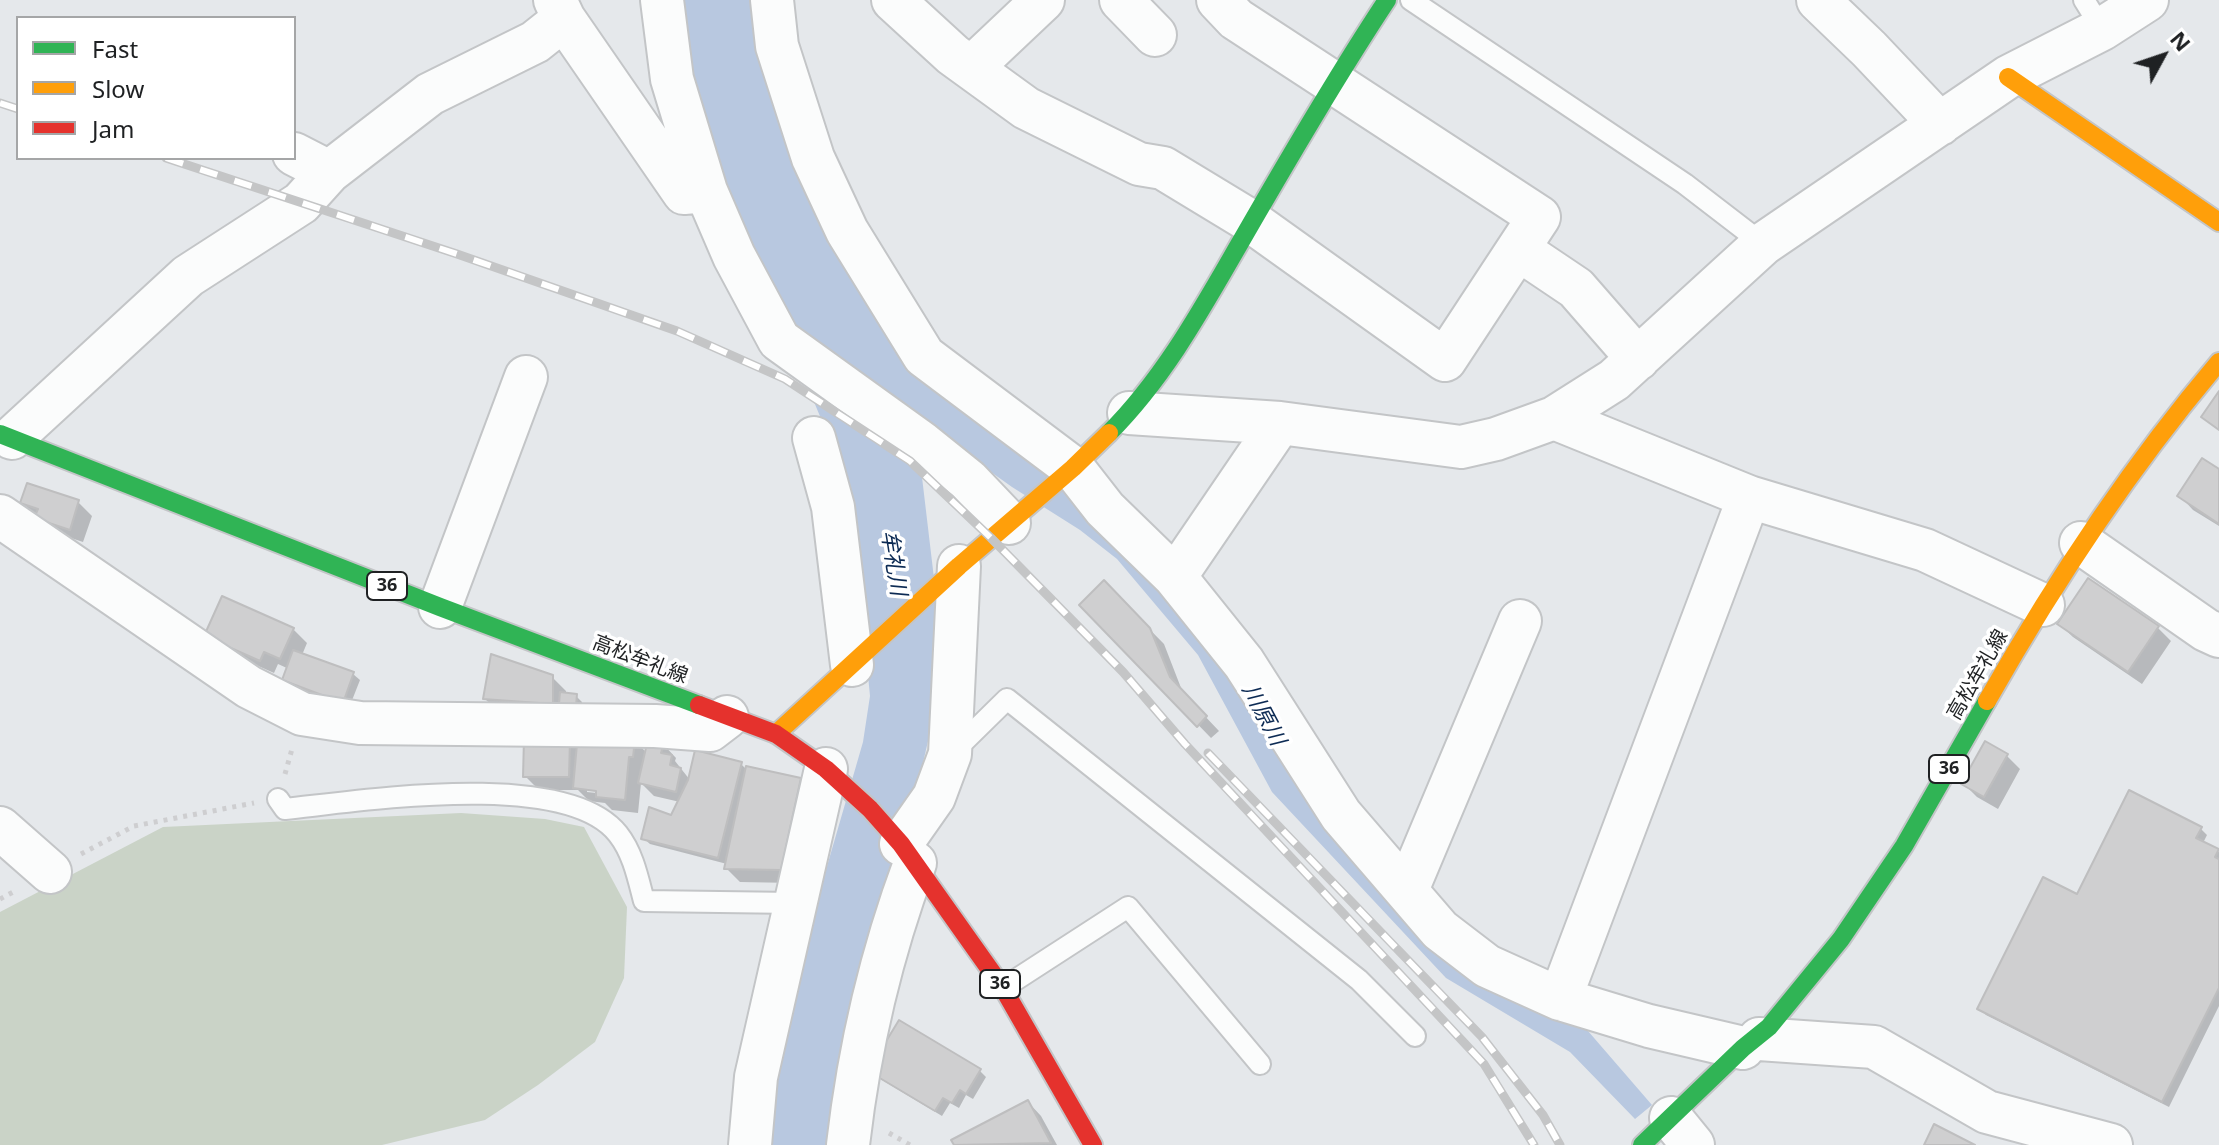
<!DOCTYPE html>
<meta charset="utf-8">
<style>
body{margin:0}
#map{position:relative;width:2219px;height:1145px;overflow:hidden;background:#e5e8eb;font-family:"Noto Sans",sans-serif}
canvas{display:block}
.legend{position:absolute;left:16px;top:16px;width:280px;height:144px;box-sizing:border-box;background:#fff;border:2px solid #a5a6a7;margin:0;padding:10px 14px;list-style:none;font-size:24px;color:#1f2123}
.legend li{display:flex;align-items:center;gap:16px;height:40px}
.legend b{width:40px;border:2px solid #a5a6a7}
.north{position:absolute;left:2123px;top:16px;width:80px;height:80px;-webkit-text-stroke:6px #fff;paint-order:stroke;rotate:50deg;font-size:22px;font-weight:700;line-height:32px;text-align:center;color:#1f2123}
.north::after{content:'';display:block;margin:auto;width:28px;height:36px;background:#1f2123;clip-path:polygon(50% 0,100% 100%,50% 72%,0 100%)}
</style>
<div id="map">
<canvas width="2219" height="1145"></canvas>
<ul class="legend">
<li><b style="height:10px;background:#30b455"></b>Fast</li>
<li><b style="height:10px;background:#ff9f0a"></b>Slow</li>
<li><b style="height:10px;background:#e5322d"></b>Jam</li>
</ul>
<div class="north">N</div>
</div>
<script>
const g = document.querySelector('canvas').getContext('2d');
g.lineJoin = 'round';
function fill(path, color) { g.fillStyle = color; g.fill(path, 'evenodd'); }
function stroke(path, color, width, dash) { g.strokeStyle = color; g.lineWidth = width; g.lineCap = dash ? 'butt' : 'round'; g.setLineDash(dash || []); g.stroke(path); }
function write(font, color, halo, rows, align = 'center') {
  g.font = font + ' "Noto Sans","Noto Sans JP",sans-serif'; g.lineWidth = 7; g.setLineDash([]); g.textBaseline = 'middle'; g.strokeStyle = halo; g.fillStyle = color; for (const [text, x, y, turn = 0] of rows) {
    g.save(); g.translate(x, y); g.rotate((+turn || 0) * Math.PI / 180); g.textAlign = isNaN(turn) ? turn : align; if (halo) g.strokeText(text, 0, 0); g.fillText(text, 0, 0); g.restore();
  }
}
fill(new Path2D(`
 M461,813L545,819L584,827L627,907L624,978L595,1042L538,1085L485,1120L382,1145H0V912L163,827Z`), '#cad3c7');
fill(new Path2D(`
 M677,0H762L816,200L1083,505L1521,997L1588,1031L1652,1105L1635,1119L1570,1052L1446,978L1272,792L1198,655L1117,559L1080,530L1012,487L915,418L942,646L940,689L835,1145H769L779,1032L863,742L870,696L864,634L824,426L691,104Z`), '#b8c8e0');
fill(new Path2D(`
 M2219,471V526L2193,510L2180,496Z
 M22,502H78L92,516L83,542L50,531Z
 M1104,583L1164,644L1183,693L1219,731L1211,738L1082,605Z
 M2059,624L2158,628L2171,641L2142,684L2073,637Z
 M293,629L307,643L302,655L353,674L360,680L349,708L291,686L285,680L289,669L278,664L274,673L220,649L207,635Z
 M552,677L566,691V695L576,696L582,702L581,711L499,712L485,699Z
 M634,740L647,753L663,744L676,758L675,761L690,780L741,764L748,771L800,779L814,793L794,883L740,882L726,868L727,864L650,844L643,838L672,817L680,802L654,796L641,783L638,813L612,810L605,803L589,801L578,790H539L525,776L569,741L579,750ZM587,788L606,794L587,792Z
 M2006,755L2020,769L1998,809L1977,797L1963,783Z
 M2200,828L2207,835L2203,843L2219,852V1006L2169,1107L1986,1015L1980,1009L2078,897Z
 M980,1071L986,1077L973,1099L966,1095L959,1108L950,1103L942,1116L877,1077Z
 M1028,1102L1041,1116L1057,1145H956L954,1141Z`), '#0003');
const building = new Path2D(`
 M2219,391V430L2201,417Z
 M2202,458L2219,469V524L2177,496Z
 M27,483L79,500L70,530L34,518L38,509L20,503Z
 M2088,578L2159,626L2128,672L2057,624Z
 M1104,580L1150,628L1170,677L1207,716L1197,727L1079,605Z
 M222,596L294,628L280,659L264,652L260,661L204,636Z
 M293,650L354,672L343,703L282,680Z
 M491,654L553,675V704L483,699Z
 M560,692L577,694L576,706L559,704Z
 M578,733L635,739L633,757H629L625,800L596,797V791L573,788Z
 M524,738L570,739L569,777H523Z
 M648,739L664,742L661,753L672,755L670,765L681,768L676,792L638,783Z
 M1985,741L2008,754L1984,797L1961,784Z
 M695,750L742,762L718,858L641,839L649,807L671,815L688,780Z
 M746,766L801,778L781,870L724,869Z
 M2129,790L2202,827L2196,838L2219,849L2215,857L2219,859V988L2162,1102L1977,1009L2043,877L2077,894Z
 M899,1020L981,1069L966,1094L960,1090L952,1103L943,1098L935,1111L868,1071Z
 M1028,1100L1051,1143L954,1145L951,1140Z
 M1934,1124L1975,1145H1924Z`);
fill(building, '#cfcfd0');
stroke(building, '#bebebf', 2);
const lane = new Path2D(`
 M1411,0L1685,184L1763,244
 M2084,0L2102,29
 M953,752L1007,699L1359,980L1415,1036
 M278,799L285,809C361,801 566,768 618,834C633,853 638,878 644,901L795,903
 M1003,988L1128,907L1260,1064`);
const street = new Path2D(`
 M555,0L564,19L684,193L706,191
 M662,0L672,79L706,191L734,256L779,340L922,443L968,480L1009,523
 M772,0L777,46L813,158L847,231L924,356L1073,468L1105,509L1175,577L1244,663L1341,815L1440,930L1487,966L1560,999L1649,1026L1743,1048
 M893,0L953,55L1026,108L1139,164L1163,168L1252,222L1445,360L1539,217L1236,19L1218,0
 M1121,0L1155,35
 M1818,0L1869,49L1940,124
 M971,68L1043,0
 M294,154L329,172L430,94L535,42L564,19
 M1518,249L1576,288L1638,359
 M1129,413L1280,423L1461,447L1496,439L1554,418L1614,380L1763,244L2008,77L2102,29L2147,0
 M1554,418L1749,497L1925,550L2043,605
 M12,438L188,276L301,203L329,172
 M814,438L833,507L852,665
 M0,516L249,687L302,714L360,723L655,726L710,730L727,717
 M2081,543L2206,630L2219,636
 M1175,577L1280,423
 M440,607L526,377
 M0,828L50,872
 M901,844L934,797L950,754L959,566
 M1407,890L1520,621
 M1560,999L1749,497
 M1759,1039L1874,1047L1987,1112L2111,1145
 M1671,1118L1693,1145
 M750,1145L756,1077L826,769
 M848,1145C859,1049 881,954 915,863`);
const fast = new Path2D(`
 M1109,433C1166,376 1204,305 1244,236C1290,156 1336,77 1387,0
 M0,434L440,607L699,705
 M1642,1145L1743,1048L1769,1027L1841,939L1904,846L1987,701`);
const slow = new Path2D(`
 M2008,77L2219,222
 M1987,701C2055,581 2129,468 2219,362
 M776,734L959,566L1073,468L1109,433`);
const jam = new Path2D(`
 M699,705L776,734L826,769L870,809L901,844L1003,988L1093,1145`);
stroke(lane, '#c3c5c7', 24);
stroke(street, '#c3c5c7', 46);
stroke(fast, '#c3c5c7', 22);
stroke(slow, '#c3c5c7', 22);
stroke(jam, '#c3c5c7', 22);
stroke(new Path2D(`
 M285,774L292,749
 M81,854L134,826L254,803
 M0,899L17,890
 M889,1133L910,1145`), '#ceced0', 5, [4, 6]);
stroke(lane, '#fbfcfc', 20);
stroke(street, '#fbfcfc', 42);
stroke(fast, '#30b455', 18);
stroke(slow, '#ff9f0a', 18);
stroke(jam, '#e5322d', 18);
const rail = new Path2D(`
 M0,103L18,109
 M166,158L457,254L677,331L785,379L910,461L991,538L1123,672L1185,744L1484,1064L1534,1145
 M1208,753L1482,1037L1543,1115L1560,1145`);
stroke(rail, '#c4c5c6', 9);
stroke(rail, '#fff', 6, [18]);
for (const [x, y, w] of [
 [387,586,40],
 [1949,769,40],
 [1000,984,40]
]) { const box = new Path2D(); box.roundRect(x - w / 2, y - 14, w, 28, 6); g.fillStyle = '#fff'; g.fill(box); stroke(box, '#1f2123', 2); }
write('bold 18px', '#1f2123', null, [
 ["36",387,586],
 ["36",1949,769],
 ["36",1000,984]
]);
write('20px', '#1f2123', '#fff', [
 ["高松牟礼線",640,660,21],
 ["高松牟礼線",1978,675,-60]
]);
write('italic 22px', '#0d2b54', '#fff', [
 ["牟礼川",893,563,81],
 ["川原川",1263,715,62]
]);
</script>
